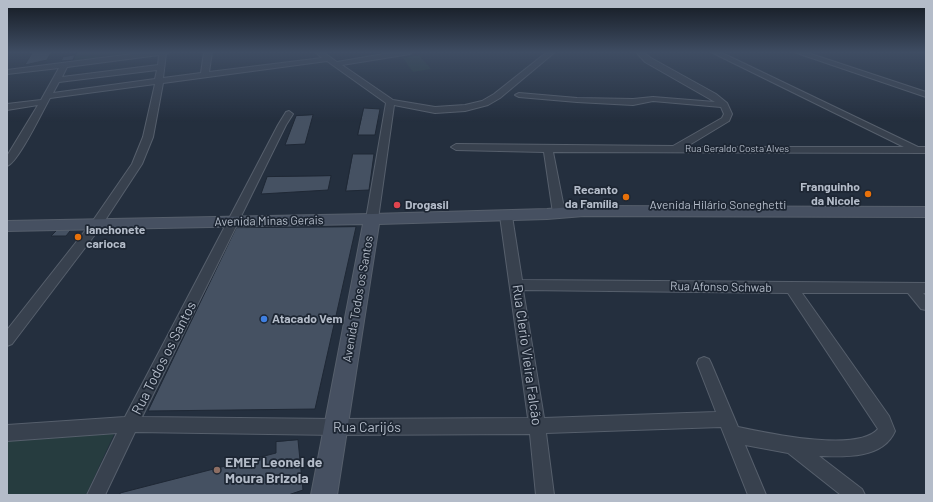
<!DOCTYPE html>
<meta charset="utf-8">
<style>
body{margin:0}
#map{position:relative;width:933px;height:502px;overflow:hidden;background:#242f3e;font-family:Barlow,sans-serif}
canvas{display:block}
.frame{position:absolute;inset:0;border:8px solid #b4bcc9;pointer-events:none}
</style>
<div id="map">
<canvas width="933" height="502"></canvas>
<div class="frame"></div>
</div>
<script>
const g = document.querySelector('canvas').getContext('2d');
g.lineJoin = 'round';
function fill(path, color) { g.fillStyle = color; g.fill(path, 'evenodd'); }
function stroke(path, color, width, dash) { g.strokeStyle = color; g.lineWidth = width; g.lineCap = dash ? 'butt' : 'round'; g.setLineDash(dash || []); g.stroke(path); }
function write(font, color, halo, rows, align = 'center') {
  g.font = font + ' Barlow,sans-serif'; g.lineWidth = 3.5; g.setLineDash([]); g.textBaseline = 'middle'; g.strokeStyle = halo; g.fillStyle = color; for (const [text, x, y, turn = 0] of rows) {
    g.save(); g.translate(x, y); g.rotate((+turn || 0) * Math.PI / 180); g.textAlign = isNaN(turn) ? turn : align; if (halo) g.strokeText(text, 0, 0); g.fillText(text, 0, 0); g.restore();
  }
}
fill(new Path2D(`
 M77,52H142L73,61Z
 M419,55L431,69L413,72L403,58Z
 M115,432L86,495H7V441Z`), '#263c3f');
const building = new Path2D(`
 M33,52H51L47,60L25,65Z
 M75,55L73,60L61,61L63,57Z
 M364,108L380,109L375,135H358Z
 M313,115L305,144L285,145L296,116Z
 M353,154H374L369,190L346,191Z
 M331,176L328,190L261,194L267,177Z
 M74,226L66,236H51L60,227Z
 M356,227L315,409L148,411L236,228Z
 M298,440L303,490L288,495H120V493L276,453V442Z`);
fill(building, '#455162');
stroke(building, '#1f2835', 1);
const street = new Path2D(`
 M148,52H170L166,54L163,78L201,73L204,52H212L209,72L322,58L315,52H323L337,62L395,52H413L410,54L342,65L393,100L435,107L465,105L482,101L494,94L547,52H555L500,98L488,105L465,111L435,113L394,105L378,219L376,222H368L366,219L386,103L327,61L163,83L153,137L142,164L100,228L12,344L7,346V330L92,222L132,164L143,137L155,84L50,98C43,110 18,163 7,166V156L38,105L7,110V104L41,100L59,68L7,74V70ZM159,55L158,65L62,77L67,67ZM157,70L155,79L53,93L59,82Z
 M636,52H643L651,58L716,94L727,103L732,114L729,121L686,147H904L711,52H720L918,147H926V153L553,152L565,213L563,216H555L553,213L544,152L456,150L451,147L456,144L673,146L722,118L724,114L721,107L653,101L633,105L577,102L519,97L515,95L519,93L577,98L633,99L653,97L715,102L645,62Z
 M794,52H805L926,92V97Z
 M289,111L293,114L286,125L142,417L336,419L528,418L500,216L502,213H510L512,216L522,280L926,283V293H923L926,296V310L921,309L908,293H802L889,416L895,431C883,459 844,457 819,456L862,489L865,495H841L788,453L745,445L766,495H748L721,427L546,433L554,495H536L530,434L336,435L135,432L105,495H87L117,433L7,441V425L125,417L278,125L286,112ZM523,290L788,293L878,429C857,453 767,433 738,427L711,363L709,359L704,357L699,359L697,363L716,412L544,418Z`);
const secondary = new Path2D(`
 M584,206L926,207V217L584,216L547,219L379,224L337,495H311L363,224L7,231V221L372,214L547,209Z`);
stroke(street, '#565f6c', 2);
stroke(secondary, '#565f6c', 2);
fill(street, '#38414e');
fill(secondary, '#465061');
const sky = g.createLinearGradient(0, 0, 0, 122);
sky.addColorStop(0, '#141a22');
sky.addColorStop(0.43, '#3f4d63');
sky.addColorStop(1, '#3f4d6300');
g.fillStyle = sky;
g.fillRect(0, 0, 933, 122);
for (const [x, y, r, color] of [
 [868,194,4,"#e8710a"],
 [626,197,4,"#e8710a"],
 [397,205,4,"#e0444e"],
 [78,237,4,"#e8710a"],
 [264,319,4,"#3f7fe0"],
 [217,470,4,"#8d6e63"]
]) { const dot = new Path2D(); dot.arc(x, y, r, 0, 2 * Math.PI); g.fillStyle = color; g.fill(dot); stroke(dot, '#1d2633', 1.5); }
write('10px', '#b4bcc9', '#1d2633', [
 ["Rua Geraldo Costa Alves",737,149]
]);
write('bold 12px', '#b4bcc9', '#1d2633', [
 ["Franguinho",860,187,"right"],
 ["da Nicole",860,201,"right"],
 ["Recanto",618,190,"right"],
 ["da Família",618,204,"right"],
 ["Drogasil",405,205],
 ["lanchonete",86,230],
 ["carioca",86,244],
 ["Atacado Vem",272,319]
], 'left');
write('12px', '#b4bcc9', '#1d2633', [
 ["Avenida Hilário Soneghetti",718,205],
 ["Avenida Minas Gerais",269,221,-1],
 ["Rua Afonso Schwab",721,287,1],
 ["Avenida Todos os Santos",358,299,-80]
]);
write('14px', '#b4bcc9', '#1d2633', [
 ["Rua Clerio Vieira Falcão",527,355,82],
 ["Rua Todos os Santos",164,358,-63],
 ["Rua Carijós",367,427]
]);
write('bold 14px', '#b4bcc9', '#1d2633', [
 ["EMEF Leonel de",225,462],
 ["Moura Brizola",225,478]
], 'left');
</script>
